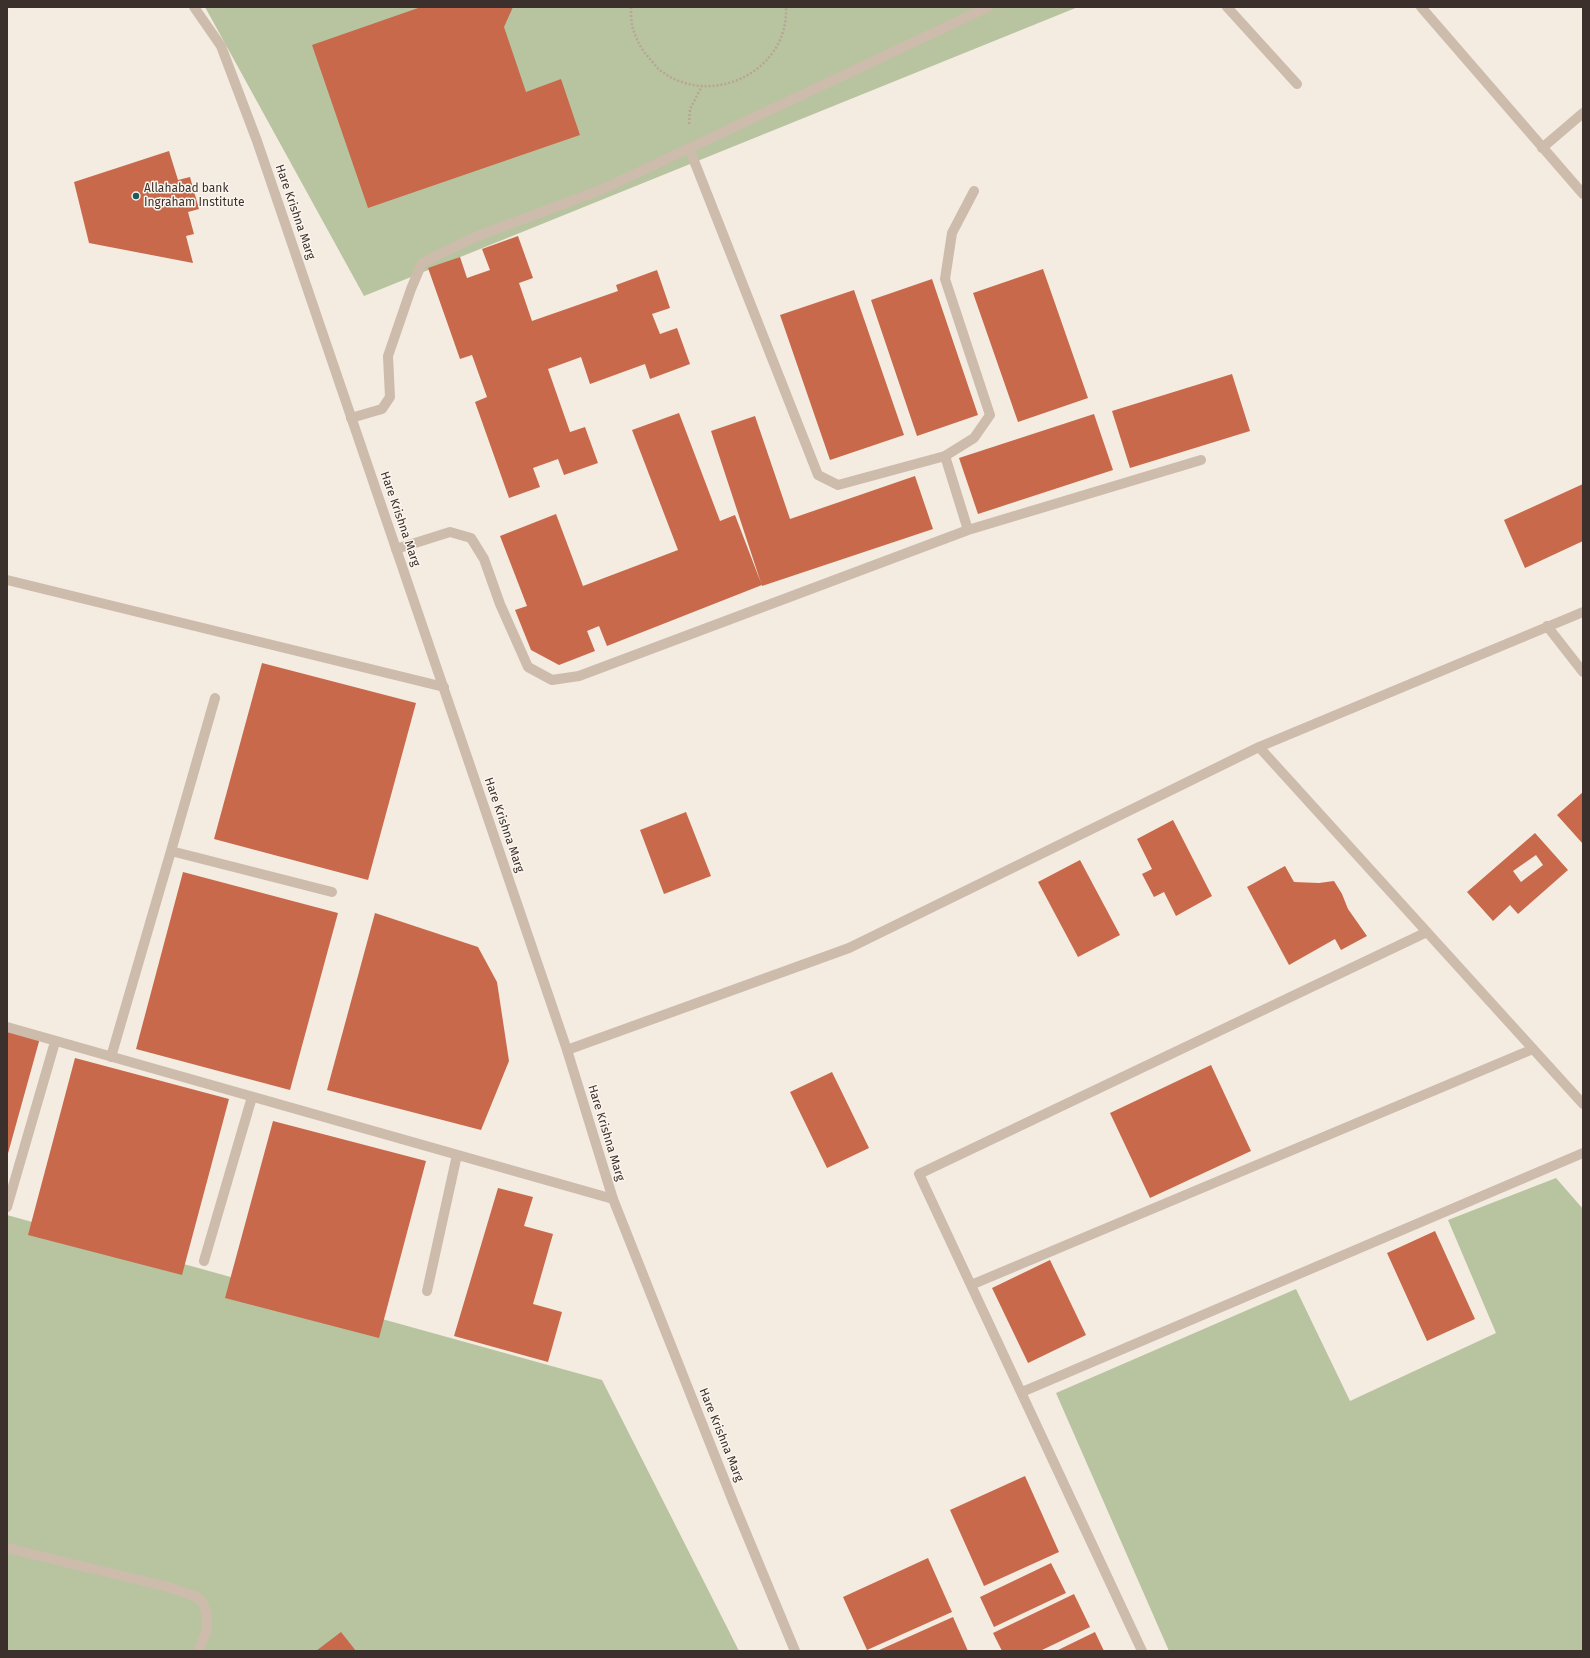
<!DOCTYPE html>
<style>
body{margin:0}
#map{position:relative;width:1590px;height:1658px;overflow:hidden;background:#f4ebe1;font-family:"Fira Sans",sans-serif}
canvas{display:block}
.frame{position:absolute;inset:0;border:8px solid #3b302b;pointer-events:none}
</style>
<div id="map">
<canvas width="1590" height="1658"></canvas>
<div class="frame"></div>
</div>
<script>
const g = document.querySelector('canvas').getContext('2d');
g.lineJoin = 'round';
function fill(path, color) { g.fillStyle = color; g.fill(path, 'evenodd'); }
function stroke(path, color, width, dash) { g.strokeStyle = color; g.lineWidth = width; g.lineCap = dash ? 'butt' : 'round'; g.setLineDash(dash || []); g.stroke(path); }
function write(font, color, halo, rows, align = 'center') {
  g.font = font + ' "Fira Sans",sans-serif'; g.lineWidth = 3; g.setLineDash([]); g.textBaseline = 'middle'; g.strokeStyle = halo; g.fillStyle = color; for (const [text, x, y, turn = 0] of rows) {
    g.save(); g.translate(x, y); g.rotate((+turn || 0) * Math.PI / 180); g.textAlign = isNaN(turn) ? turn : align; if (halo) g.strokeText(text, 0, 0); g.fillText(text, 0, 0); g.restore();
  }
}
fill(new Path2D(`
 M205,7H1078L364,296Z
 M1556,1178L1583,1209V1651H1169L1056,1393L1296,1289L1350,1401L1496,1333L1448,1220Z
 M7,1215L602,1380L739,1651H7Z`), '#b8c4a0');
fill(new Path2D(`
 M421,7H513L504,27L526,92L561,79L580,135L368,208L312,45Z
 M169,151L178,180L190,177L199,209L188,212L194,234L186,236L193,263L89,243L74,182Z
 M518,236L533,278L519,283L532,321L618,291L616,285L657,270L670,308L652,314L660,334L677,328L690,364L650,379L645,364L590,384L581,357L548,369L570,432L585,427L598,463L564,475L558,459L533,468L540,487L509,498L475,402L487,397L472,355L460,359L428,268L460,257L467,278L490,270L482,249Z
 M1043,269L1088,398L1018,422L973,293Z
 M932,279L978,415L917,436L871,300Z
 M854,290L904,435L830,460L780,315Z
 M1232,374L1250,431L1130,468L1112,411Z
 M679,413L720,521L735,515L761,583L711,431L755,416L790,519L915,476L933,529L762,586V585L607,646L599,626L587,631L595,651L559,665L531,650L515,610L527,606L500,536L556,514L583,586L678,550L632,430Z
 M1094,414L1113,470L978,514L959,458Z
 M1583,484V541L1525,568L1504,520Z
 M262,663L416,703L368,880L214,839Z
 M1583,792V844L1557,815Z
 M686,812L711,876L664,894L640,830Z
 M1173,820L1212,896L1176,916L1164,892L1154,897L1142,874L1152,869L1137,839Z
 M1535,833L1568,870L1518,914L1510,905L1493,921L1467,892ZM1536,855L1543,865L1521,882L1513,871Z
 M1080,860L1120,935L1078,957L1038,882Z
 M1285,866L1294,882L1319,883L1334,881L1342,894L1348,909L1367,936L1341,950L1335,939L1289,965L1247,887Z
 M183,872L338,913L290,1090L136,1049Z
 M375,913L478,947L497,982L509,1061L481,1130L327,1090Z
 M7,1029L40,1038L7,1157Z
 M75,1058L229,1099L182,1275L28,1235Z
 M1211,1065L1251,1151L1150,1198L1110,1113Z
 M832,1072L869,1148L827,1168L790,1092Z
 M273,1121L426,1161L379,1338L225,1298Z
 M498,1188L533,1197L524,1226L553,1234L533,1304L562,1312L548,1362L454,1336Z
 M1435,1231L1475,1319L1427,1341L1387,1253Z
 M1050,1260L1086,1335L1028,1363L992,1288Z
 M1025,1476L1059,1552L984,1586L950,1510Z
 M928,1558L952,1612L867,1650L843,1597Z
 M1051,1563L1066,1593L994,1627L980,1597Z
 M1074,1594L1090,1627L1040,1651H1002L993,1633Z
 M953,1617L968,1651H877Z
 M341,1632L356,1651H316Z
 M1095,1632L1104,1651H1056Z`), '#c8694b');
stroke(new Path2D(`
 M631,7C631,13 631,20 632,25C635,38 642,51 651,60C654,64 657,68 661,71C712,109 789,71 786,7
 M689,124L690,109L702,86`), '#b9a596', 2.5, [2, 2]);
stroke(new Path2D(`
 M1227,7L1297,84
 M689,148L818,475L838,485L945,456
 M351,418L382,409L390,397L388,356L411,289L422,263L475,237L603,189L988,7
 M968,530L945,456L974,438L990,415L945,279L952,233L974,191
 M396,549L450,532L471,538L484,559L500,604L528,667L552,680L579,676L968,530L1201,460
 M7,1548L168,1587L197,1597L203,1603L206,1613L207,1628L199,1651`), '#cdbbac', 10);
stroke(new Path2D(`
 M1421,7L1583,194
 M1542,148L1583,113
 M7,580L444,687
 M1547,626L1583,672
 M1259,747L1583,1104
 M171,851L215,698
 M7,1027L613,1199
 M567,1050L849,948L1259,747L1583,612
 M111,1057L171,851L332,892
 M7,1207L55,1042
 M204,1261L252,1097
 M971,1285L1533,1049
 M427,1291L457,1155
 M1022,1392L1583,1153
 M1142,1651L919,1174L1427,932`), '#cdbbac', 10);
stroke(new Path2D(`
 M194,7L221,46L257,141L567,1050L613,1199L734,1504L795,1651`), '#cdbbac', 10);
for (const [x, y, r, color] of [
 [136,196,4,"#1f5a5e"]
]) { const dot = new Path2D(); dot.arc(x, y, r, 0, 2 * Math.PI); g.fillStyle = color; g.fill(dot); stroke(dot, '#fbf5ee', 1.5); }
write('12px', '#3b302b', '#fbf5ee', [
 ["Allahabad bank",144,189],
 ["Ingraham Institute",144,203]
], 'left');
write('12px', '#3b302b', '#fbf5ee', [
 ["Hare Krishna Marg",295,212,71],
 ["Hare Krishna Marg",400,519,71],
 ["Hare Krishna Marg",504,825,71],
 ["Hare Krishna Marg",606,1133,73],
 ["Hare Krishna Marg",721,1435,68]
]);
</script>
